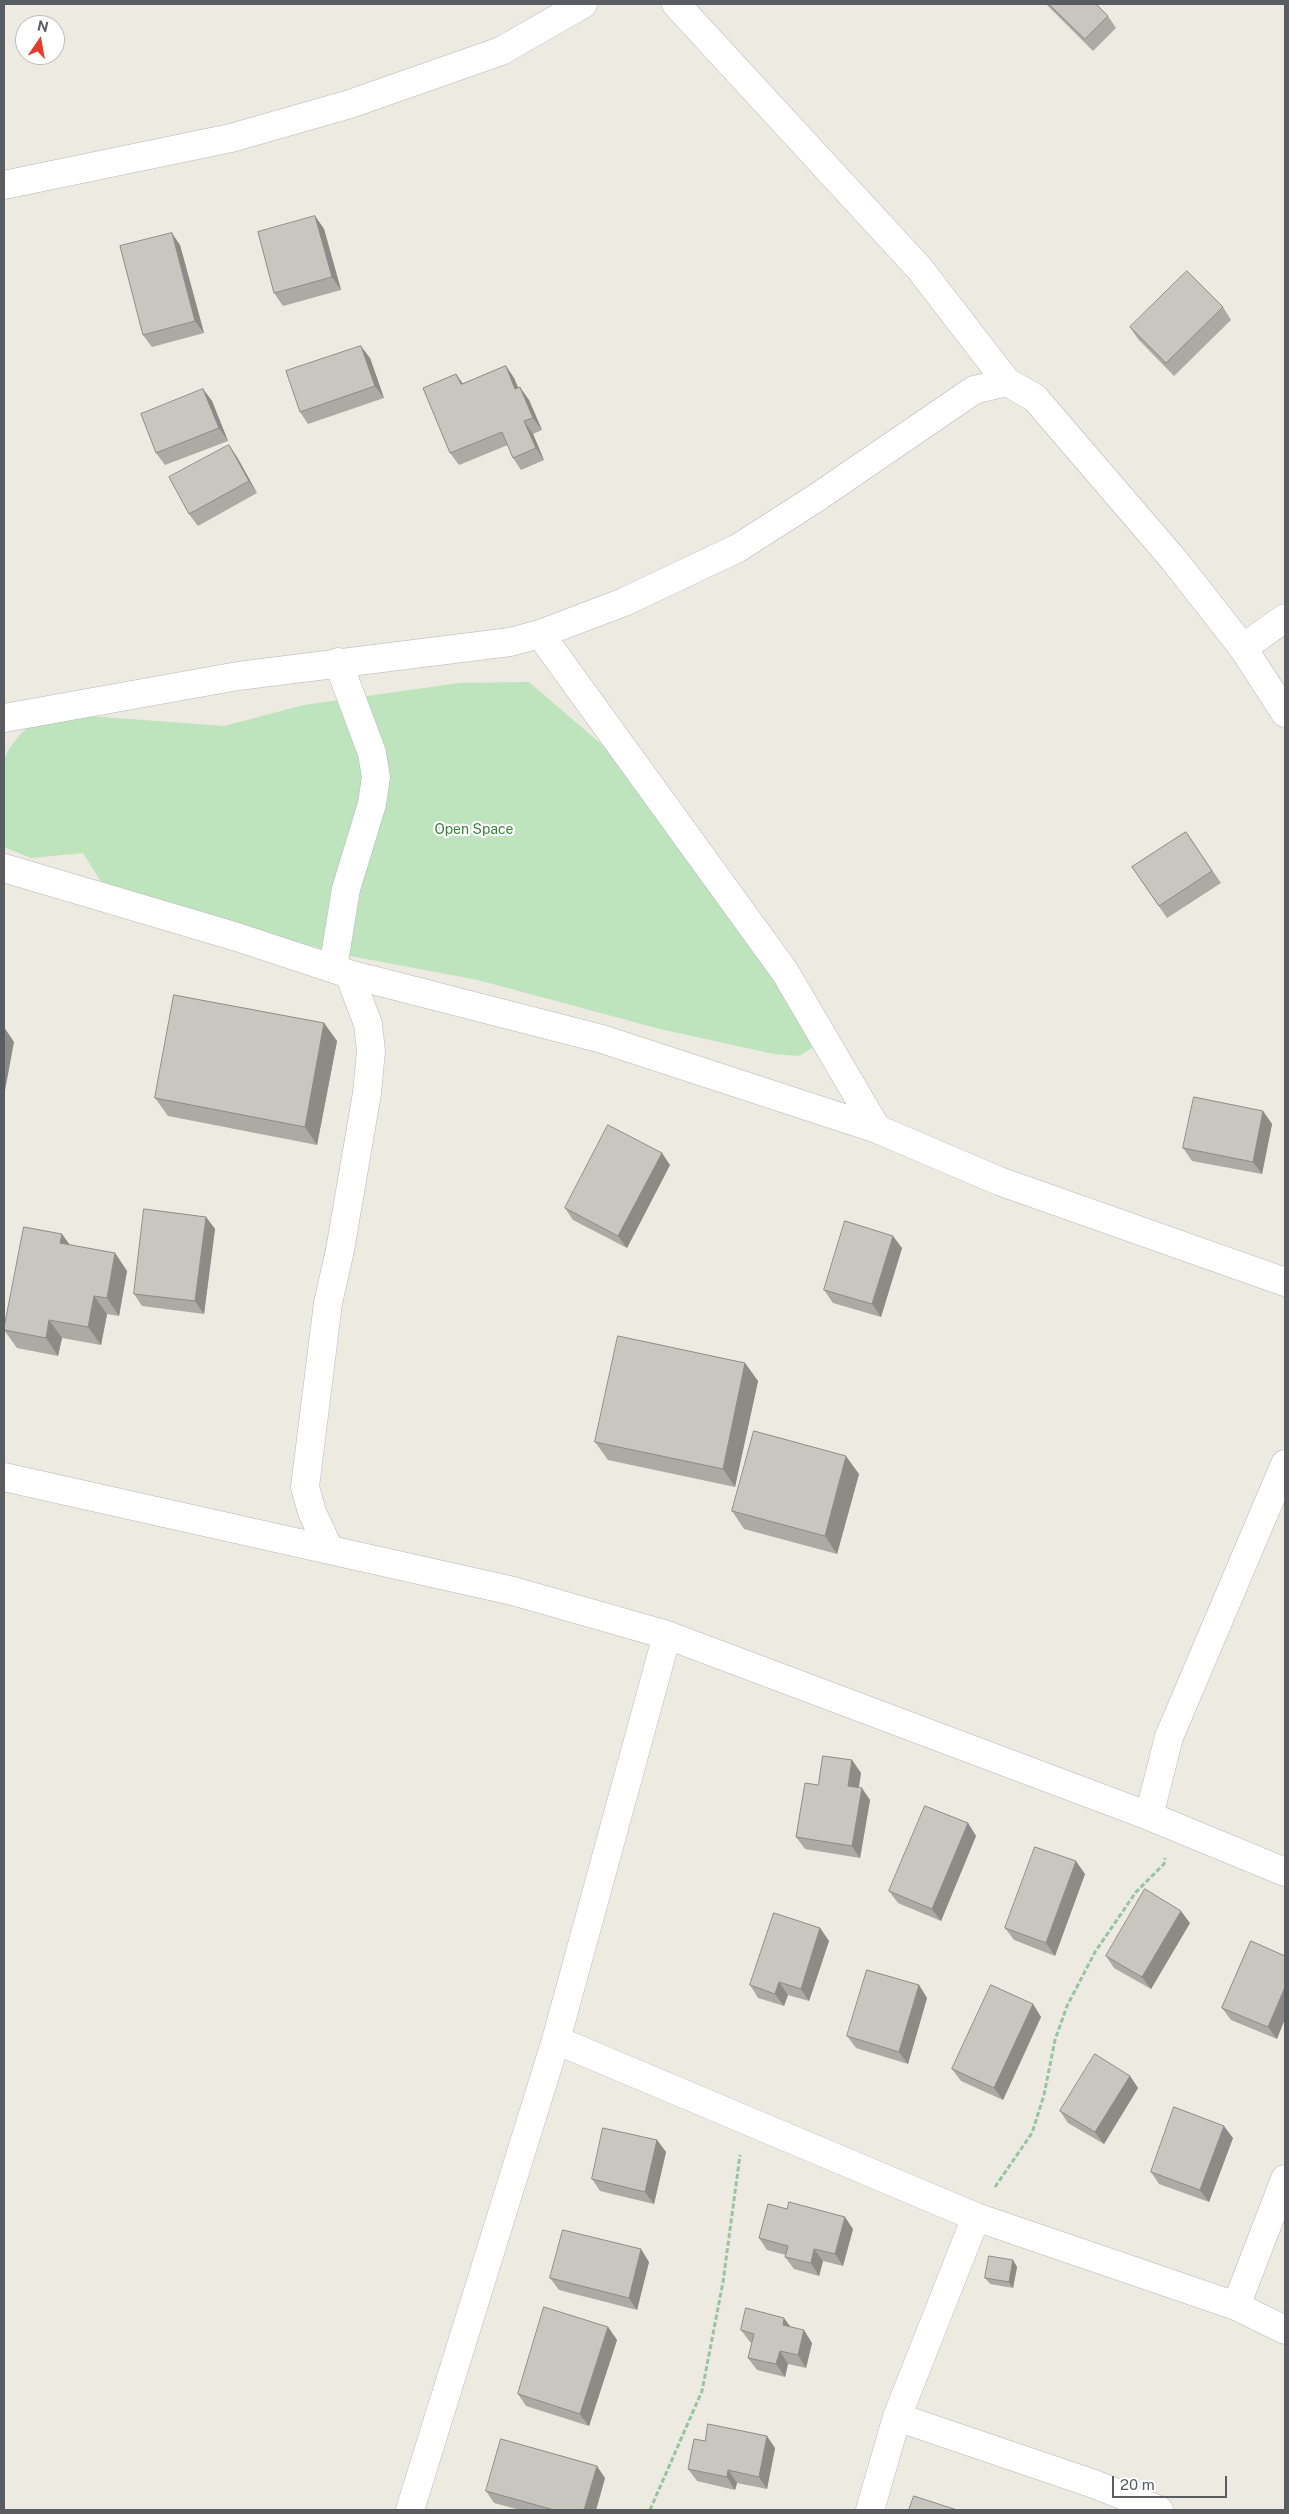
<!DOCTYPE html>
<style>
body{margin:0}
#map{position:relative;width:1289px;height:2514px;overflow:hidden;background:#eceae1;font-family:"Public Sans",sans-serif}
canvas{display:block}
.frame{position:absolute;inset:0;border:5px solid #595d61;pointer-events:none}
.north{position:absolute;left:15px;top:15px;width:50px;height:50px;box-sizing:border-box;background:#fff;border:1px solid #bdbec0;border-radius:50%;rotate:12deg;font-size:14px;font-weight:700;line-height:20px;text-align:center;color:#595d61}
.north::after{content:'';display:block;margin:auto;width:18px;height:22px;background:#e53c2e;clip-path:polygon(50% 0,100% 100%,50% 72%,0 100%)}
.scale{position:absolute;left:1112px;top:2476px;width:115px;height:22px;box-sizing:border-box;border:2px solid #595d61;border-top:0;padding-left:6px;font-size:15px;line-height:18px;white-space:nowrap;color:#595d61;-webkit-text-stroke:4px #fff;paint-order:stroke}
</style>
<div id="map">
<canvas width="1289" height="2514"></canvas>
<div class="frame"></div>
<div class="north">N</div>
<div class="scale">20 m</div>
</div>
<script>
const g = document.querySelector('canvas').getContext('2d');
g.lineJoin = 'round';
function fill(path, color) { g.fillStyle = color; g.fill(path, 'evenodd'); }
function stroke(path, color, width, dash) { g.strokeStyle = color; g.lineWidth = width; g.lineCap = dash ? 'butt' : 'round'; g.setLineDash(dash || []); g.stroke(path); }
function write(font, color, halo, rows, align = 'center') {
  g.font = font + ' "Public Sans",sans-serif'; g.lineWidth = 4.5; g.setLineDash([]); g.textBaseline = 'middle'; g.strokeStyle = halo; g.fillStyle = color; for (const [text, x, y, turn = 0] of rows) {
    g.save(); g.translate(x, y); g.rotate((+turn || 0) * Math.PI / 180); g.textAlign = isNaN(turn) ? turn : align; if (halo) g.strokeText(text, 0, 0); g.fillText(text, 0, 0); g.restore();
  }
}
fill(new Path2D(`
 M529,682L643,780L822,1042L799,1056L774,1054L660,1029L478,980L345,955L207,918L115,904L83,853L31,858L4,847C4,832 0,767 5,757C13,738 30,724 48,713L224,726L304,705L459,683Z`), '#bde4bd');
const street = new Path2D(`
 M676,4L919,268L1007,382
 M4,185L231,138L350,104L501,51L583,4
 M540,634L785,972L877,1129L999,1181L1285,1282
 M1243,648L1285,618
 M4,718L238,676L510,642L540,634L624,602L738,548L816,498L974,390L1007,382L1035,398L1174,560L1243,648L1285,713
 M4,868L237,937L349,974L602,1039L877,1129
 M333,968L346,889L372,804L376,777L372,753L338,662
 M4,1477L513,1591L667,1635L1149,1816L1285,1872
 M329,1549L312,1512L305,1487L328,1303L340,1250L367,1093L371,1051L368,1024L349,974
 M1149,1816L1169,1737L1285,1464
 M556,2040L976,2217L1236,2306L1285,2330
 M1236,2306L1285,2179
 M897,2417L1094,2484L1159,2510
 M410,2510L556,2040L667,1635
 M870,2510L897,2417L976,2217`);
stroke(street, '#b4b7bb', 29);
stroke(new Path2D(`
 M995,2187L1032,2133L1044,2095L1055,2040L1067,2006L1095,1952L1136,1892L1164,1864L1165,1858
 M650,2510L702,2391L723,2282L740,2155`), '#97c4a3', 3, [5, 2.5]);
stroke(street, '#fff', 28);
fill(new Path2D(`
 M1046,4H1096L1108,16L1116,28L1093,51Z
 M315,216L324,229L341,290L283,306L274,293Z
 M180,245L204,333L152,347L143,335Z
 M1223,307L1231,320L1174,376L1138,339L1130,327Z
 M370,358L384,398L308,424L300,412Z
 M506,366L514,378L518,388L529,400L542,430L533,434L544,460L521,470L513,458L508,445L459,465L450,453L456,374L463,384Z
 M203,389L212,401L228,441L165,465L156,453Z
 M237,457L257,493L198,526L189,514Z
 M1186,832L1221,883L1167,918L1132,867Z
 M324,1023L337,1041L317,1145L168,1116L155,1098Z
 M1263,1111L1272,1124L1262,1174L1192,1161L1183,1148Z
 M670,1165L627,1248L573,1220L565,1208Z
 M206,1217L215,1229L204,1314L142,1306L134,1294Z
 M70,1245L115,1253L127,1271L119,1316L107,1314L101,1345L62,1338L58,1356L17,1348L4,1330Z
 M902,1248L881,1317L833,1303L824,1290Z
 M745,1363L758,1381L735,1487L608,1460L595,1442Z
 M859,1474L837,1554L744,1529L732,1511Z
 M852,1760L861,1773L859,1787L870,1800L860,1858L805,1849L796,1837L818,1785Z
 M968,1823L976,1836L941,1921L898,1903L889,1891Z
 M1085,1874L1055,1956L1014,1940L1005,1928Z
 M1190,1923L1151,1989L1114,1968L1106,1956Z
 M820,1928L829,1941L809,2001L788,1995L784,2006L758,1998L750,1985Z
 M1251,1941L1277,2039L1231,2020L1222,2008Z
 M919,1985L927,1998L908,2064L856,2048L847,2036Z
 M1033,2004L1041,2017L1003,2100L961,2081L952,2069Z
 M1130,2076L1138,2088L1104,2144L1068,2123L1060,2111Z
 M1233,2138L1209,2202L1159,2184L1151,2172Z
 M657,2140L666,2152L654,2204L600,2191L592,2179Z
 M853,2229L843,2266L823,2261L819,2276L794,2269L785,2257L786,2255L767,2250L759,2238Z
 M1013,2260L1017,2267L1013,2288L990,2284L985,2278Z
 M649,2262L637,2310L559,2290L550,2278Z
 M608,2327L617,2340L589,2426L526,2406L518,2394Z
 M791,2327L812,2343L806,2368L788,2364L785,2377L757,2370L748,2358L752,2343L750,2342L741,2330Z
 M775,2448L767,2489L737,2483L735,2490L697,2481L688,2469Z
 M605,2478L596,2510H520L494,2503L486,2491Z`), '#adaaa5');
fill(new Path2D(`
 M315,216L324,229L341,290L332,277Z
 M172,233L180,245L204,333L195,321Z
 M361,346L370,358L384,398L375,386Z
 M506,366L514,378L524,401L515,389Z
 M456,374L465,387L461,384Z
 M520,387L529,400L542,430L533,418Z
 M203,389L212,401L228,441L219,428Z
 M524,421L533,434L544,460L536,448Z
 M229,445L237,457L257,493L249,481Z
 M324,1023L337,1041L317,1145L305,1127Z
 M4,1027L14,1042L4,1096Z
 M1263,1111L1272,1124L1262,1174L1253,1162Z
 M662,1153L670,1165L627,1248L618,1236Z
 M206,1217L215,1229L204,1314L195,1301Z
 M62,1234L75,1252L60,1243Z
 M893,1236L902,1248L881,1317L872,1304Z
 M115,1253L127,1271L119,1316L107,1298Z
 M94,1296L107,1314L101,1345L88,1327Z
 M49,1320L62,1338L58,1356L46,1338Z
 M745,1363L758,1381L735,1487L723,1469Z
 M846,1456L859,1474L837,1554L825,1536Z
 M852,1760L861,1773L857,1798L848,1786Z
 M862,1788L870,1800L860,1858L852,1846Z
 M968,1823L976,1836L941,1921L932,1909Z
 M1076,1861L1085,1874L1055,1956L1046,1943Z
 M1181,1911L1190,1923L1151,1989L1142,1977Z
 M820,1928L829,1941L809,2001L801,1989Z
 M779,1982L788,1995L784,2006L775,1994Z
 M919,1985L927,1998L908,2064L899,2052Z
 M1285,1987V2019L1277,2039L1268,2027Z
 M1033,2004L1041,2017L1003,2100L994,2088Z
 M1130,2076L1138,2088L1104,2144L1095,2132Z
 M1224,2126L1233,2138L1209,2202L1200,2190Z
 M657,2140L666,2152L654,2204L645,2192Z
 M845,2217L853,2229L843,2266L835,2254Z
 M641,2249L649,2262L637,2310L629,2298Z
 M814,2249L823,2261L819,2276L811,2263Z
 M1013,2260L1017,2267L1013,2288L1009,2282Z
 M784,2318L793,2330L783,2325Z
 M608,2327L617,2340L589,2426L580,2414Z
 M804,2330L812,2343L806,2368L798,2355Z
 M780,2351L788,2364L785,2377L776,2364Z
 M767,2436L775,2448L767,2489L759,2477Z
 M597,2466L605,2478L596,2510H584Z
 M728,2470L737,2483L735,2490L727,2477Z`), '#8d8b86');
const building = new Path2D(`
 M1049,4H1096L1108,16L1085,39Z
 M315,216L332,277L274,293L258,232Z
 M172,233L195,321L143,335L120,246Z
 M1187,271L1223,307L1166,363L1130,327Z
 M361,346L375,386L300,412L286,371Z
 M506,366L515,389L520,387L533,418L524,421L536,448L513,458L502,432L450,453L423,388L456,374L461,384Z
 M203,389L219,428L156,453L141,414Z
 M229,445L249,481L189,514L169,477Z
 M1186,832L1212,871L1159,906L1132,867Z
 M174,995L324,1023L305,1127L155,1098Z
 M1194,1097L1263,1111L1253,1162L1183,1148Z
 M608,1125L662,1153L618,1236L565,1208Z
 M144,1209L206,1217L195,1301L134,1294Z
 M845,1221L893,1236L872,1304L824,1290Z
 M24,1227L62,1234L60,1243L115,1253L107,1298L94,1296L88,1327L49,1320L46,1338L4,1330Z
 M618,1336L745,1363L723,1469L595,1442Z
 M754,1431L846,1456L825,1536L732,1511Z
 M823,1756L852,1760L848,1786L862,1788L852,1846L796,1837L805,1783L818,1785Z
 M925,1806L968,1823L932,1909L889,1891Z
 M1035,1847L1076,1861L1046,1943L1005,1928Z
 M1145,1889L1181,1911L1142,1977L1106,1956Z
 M774,1913L820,1928L801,1989L779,1982L775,1994L750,1985Z
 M1251,1941L1285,1956V1987L1268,2027L1222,2008Z
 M867,1970L919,1985L899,2052L847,2036Z
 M991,1985L1033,2004L994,2088L952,2069Z
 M1095,2054L1130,2076L1095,2132L1060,2111Z
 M1174,2107L1224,2126L1200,2190L1151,2172Z
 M603,2128L657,2140L645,2192L592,2179Z
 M789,2202L845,2217L835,2254L814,2249L811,2263L785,2257L788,2246L759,2238L768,2204L787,2209Z
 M563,2230L641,2249L629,2298L550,2278Z
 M989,2256L1013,2260L1009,2282L985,2278Z
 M544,2307L608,2327L580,2414L518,2394Z
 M746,2308L784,2318L783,2325L804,2330L798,2355L780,2351L776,2364L748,2358L754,2334L741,2330Z
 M708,2424L767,2436L759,2477L728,2470L727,2477L688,2469L694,2439L705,2441Z
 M501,2439L597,2466L584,2510H554L486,2491Z
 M914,2496L957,2510H909Z`);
fill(building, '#c9c6c0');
stroke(building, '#8d8b86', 1);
write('14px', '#36843a', '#fff', [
 ["Open Space",474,830]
]);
</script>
